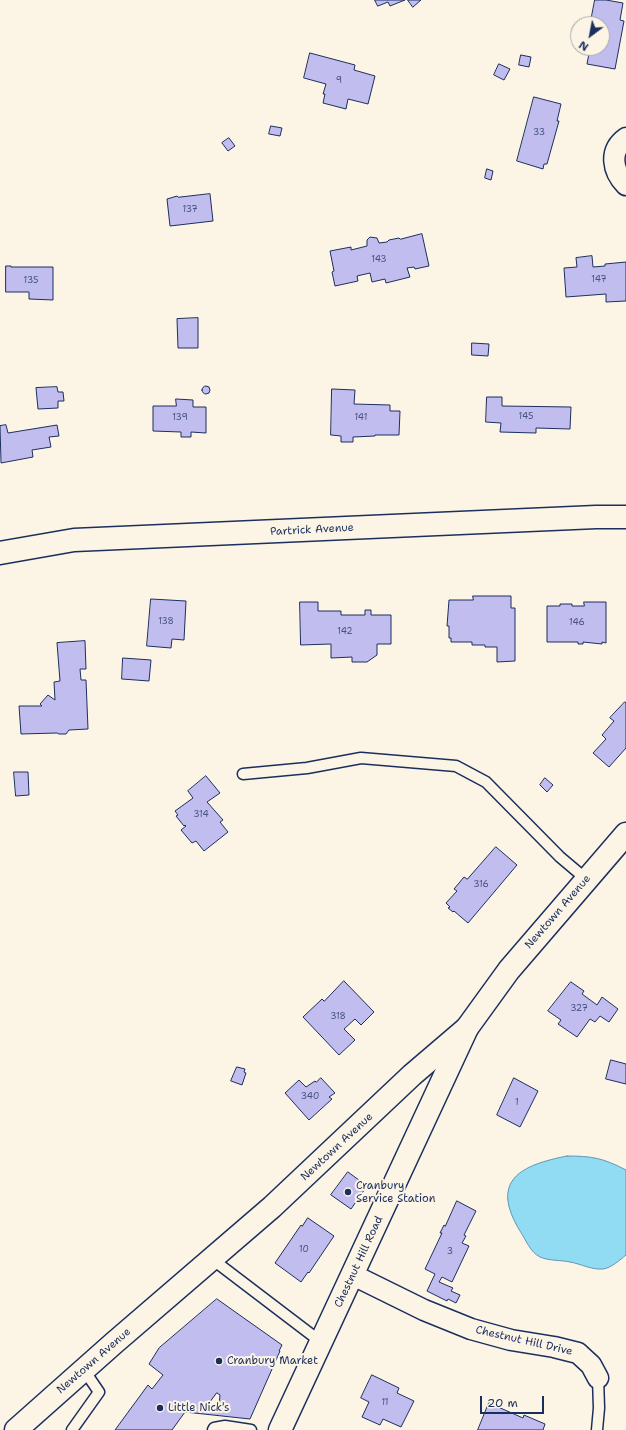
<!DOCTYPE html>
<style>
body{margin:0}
#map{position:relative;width:626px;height:1430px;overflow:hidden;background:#fcf5e5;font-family:"Shantell Sans",sans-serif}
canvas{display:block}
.north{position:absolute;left:570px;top:16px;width:40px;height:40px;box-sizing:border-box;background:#fcf5e5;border:1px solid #a2a6af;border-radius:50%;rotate:212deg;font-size:11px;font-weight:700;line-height:16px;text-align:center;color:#1b2f5e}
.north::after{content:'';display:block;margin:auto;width:14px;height:18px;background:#1b2f5e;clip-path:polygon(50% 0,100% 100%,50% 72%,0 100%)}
.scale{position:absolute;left:480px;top:1396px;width:64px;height:18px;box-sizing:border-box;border:2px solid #1b2f5e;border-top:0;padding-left:5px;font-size:12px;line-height:14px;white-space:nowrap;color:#1b2f5e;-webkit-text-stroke:3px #fcf5e5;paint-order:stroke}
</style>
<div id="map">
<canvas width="626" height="1430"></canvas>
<div class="north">N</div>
<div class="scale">20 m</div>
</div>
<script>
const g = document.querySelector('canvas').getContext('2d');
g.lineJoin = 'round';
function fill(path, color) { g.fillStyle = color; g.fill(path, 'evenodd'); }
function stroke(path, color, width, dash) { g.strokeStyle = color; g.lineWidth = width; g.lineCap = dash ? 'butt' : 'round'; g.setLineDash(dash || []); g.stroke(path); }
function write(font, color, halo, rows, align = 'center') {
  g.font = font + ' "Shantell Sans",sans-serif'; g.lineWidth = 4; g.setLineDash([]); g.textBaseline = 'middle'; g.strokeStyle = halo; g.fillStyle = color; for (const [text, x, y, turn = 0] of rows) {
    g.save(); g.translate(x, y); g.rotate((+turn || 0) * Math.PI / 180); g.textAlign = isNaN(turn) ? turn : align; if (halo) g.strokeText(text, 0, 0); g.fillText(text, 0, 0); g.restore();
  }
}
const water = new Path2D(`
 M567,1156C592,1156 603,1158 626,1170V1255C620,1260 611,1268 603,1269C592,1270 581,1264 570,1262C561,1260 549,1261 540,1257C530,1252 526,1240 520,1231C489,1180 521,1165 567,1156Z`);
fill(water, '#91dbf3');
stroke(water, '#6296b7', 1);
const building = new Path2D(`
 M375,0H405L390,6L388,2L378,6Z
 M408,0H421L413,7Z
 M595,0H606L623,3L620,20L624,21L615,69L587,64L590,48H589H602V24H593L594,22L591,21Z
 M310,53L355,65L354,70L375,76L368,104L348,99L346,109L323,103L325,94H323L326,84L304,78Z
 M521,55L531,57L529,67L519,65Z
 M499,64L510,69L504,80L494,75Z
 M534,97L561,104L557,121H559L547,164H544L543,169L517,161Z
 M271,126L282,128L280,136L269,134Z
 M229,138L235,146L228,151L222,143Z
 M487,169L493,171L491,180L485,178Z
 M210,194L213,221L170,226L167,199L177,196L178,197Z
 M422,234L429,266L415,269L414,267L407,268L410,277L386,283L385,279L372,282L370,273L357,276L358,281L335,286L332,272L334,271L330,251L351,247V250L367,246V240L370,237L377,238L379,243L387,242L389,240L399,238L400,239Z
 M592,256L593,267L605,266V264L626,262V301L606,302V294L566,297L564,268L577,267L576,258Z
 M6,266H11V267H53V300L29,299V292H6Z
 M198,318V348H178L177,319Z
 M472,343L489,344L488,356L472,355Z
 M202 390a4 4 0 1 1 8 0a4 4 0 1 1-8 0Z
 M57,387L58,392H63L64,401H58V408L38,409L36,388Z
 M332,389L355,390L354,404L390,405V411H400L399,435H375V436L353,437V442H341V436L331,435Z
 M487,397H502V406L571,407L570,429L536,428V433L500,432L501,423L486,422Z
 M176,399L193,400V407H206V433L191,432V437H181V432L153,431V406H176Z
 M6,425L8,433L57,425L59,436L49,437L51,447L32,450L33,457L1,463L0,426Z
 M473,596H511V608H515V661L497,662V647H485V645H472V642H451V638H449V626H447L449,600H473Z
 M151,599L186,601L184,640L172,639L171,648L147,646Z
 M300,602H318V611H341V615H365V610H371V615H391V644H377V655L367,662H352V657L331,658V644L301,645Z
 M584,602H606V643L602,642V644L583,642V644H578V642H547V606H560V604H572V606H584Z
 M85,641L86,669H80L81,680H86L88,729L69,730L66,734H59L57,733L21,734L19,706H42L40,704L48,695L55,700L54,682L60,681L57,643Z
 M123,658L151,660L149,681L122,679Z
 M625,702L626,703V748L609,767L593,753L606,739L602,735L614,721L610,718Z
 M14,772H28L29,795L16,796Z
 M206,776L220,793L207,802L223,820L220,822L228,832L204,851L196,841L192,843L181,830L186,826L185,825L184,826L176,816L178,815L175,811L193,798L188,791Z
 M545,778L553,785L547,792L540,785Z
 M496,847L517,865L468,923L454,911L453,912L448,908L450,907L446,903L457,891L454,889L464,877L467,879Z
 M344,981L374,1012L361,1025L355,1019L344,1029L355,1040L339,1055L303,1017L322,999L324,1001Z
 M571,982L584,991L582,994L597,1005L602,997L618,1009L609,1022L600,1016L595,1022L590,1019L577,1037L558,1024L561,1020L548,1011Z
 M611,1060L626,1064V1084L606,1079Z
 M237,1067L245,1069L244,1072L246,1073L242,1085L231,1081Z
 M321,1078L335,1093L329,1097L332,1099L309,1120L285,1093L299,1080L306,1087L315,1081L316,1082Z
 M514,1078L538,1091L520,1127L497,1115Z
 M348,1172L367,1186L351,1209L331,1195Z
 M457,1201L476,1211L464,1235L466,1236L462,1243L469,1246L452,1282L442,1277L439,1282L453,1288L451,1291L460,1295L456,1303L448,1299L447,1301L427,1291L435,1274L425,1269L442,1233H440L444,1225L445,1226Z
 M308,1218L334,1236L309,1273L308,1272L301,1282L275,1263L301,1225L302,1226Z
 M217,1299L282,1345L279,1351H280L250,1419L185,1412L172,1430H115L148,1385L152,1389L163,1375L149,1364L159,1348ZM217,1393L220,1395L219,1406L208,1405Z
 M372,1375L399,1388L397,1393L414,1401L401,1427L383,1419L380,1425L362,1417L369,1402L361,1398Z
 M489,1403L523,1418L524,1415L545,1424L543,1430H478Z`);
fill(building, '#c2bdef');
stroke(building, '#1b2f5e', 1);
const service = new Path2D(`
 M243,774L307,768L361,758L456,766L486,782L560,857L586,879
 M212,1259L321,1342
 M72,1430L99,1392L84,1370
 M213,1430L214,1428L225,1426L251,1430
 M597,1430L599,1408L598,1378`);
const minor = new Path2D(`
 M626,138C608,151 613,172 626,185
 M353,1275L424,1310L471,1329L511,1340L554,1347L578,1353L591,1365L598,1378`);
const tertiary = new Path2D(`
 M0,553L74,540L596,517H626
 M16,1430L114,1343L272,1207L412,1075L467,1028`);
const secondary = new Path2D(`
 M280,1430L467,1028L509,970L626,834`);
stroke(service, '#1b2f5e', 13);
stroke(minor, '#1b2f5e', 23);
stroke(tertiary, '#1b2f5e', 25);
stroke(secondary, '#1b2f5e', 25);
stroke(service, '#fcf5e5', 10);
stroke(minor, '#fcf5e5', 20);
stroke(tertiary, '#fcf5e5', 22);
stroke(secondary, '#fcf5e5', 22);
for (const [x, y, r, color] of [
 [348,1192,4,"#1b2f5e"],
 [219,1361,4,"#1b2f5e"],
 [160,1408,4,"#1b2f5e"]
]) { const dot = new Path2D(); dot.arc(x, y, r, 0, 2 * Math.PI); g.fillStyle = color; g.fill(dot); stroke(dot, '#fcf5e5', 1.5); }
write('9px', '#455282', null, [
 ["9",339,81],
 ["33",539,133],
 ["137",190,210],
 ["143",379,260],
 ["147",599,280],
 ["135",31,281],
 ["145",526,417],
 ["139",180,418],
 ["141",361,418],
 ["138",166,622],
 ["146",577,623],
 ["142",345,632],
 ["314",201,815],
 ["316",481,885],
 ["327",579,1009],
 ["318",338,1017],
 ["340",310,1097],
 ["1",517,1103],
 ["10",304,1250],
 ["3",450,1252],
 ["11",385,1403]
]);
write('11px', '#1b2f5e', '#fcf5e5', [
 ["Partrick Avenue",312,530,-3],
 ["Newtown Avenue",558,912,-49],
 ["Newtown Avenue",337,1147,-43],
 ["Chestnut Hill Road",359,1262,-65],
 ["Chestnut Hill Drive",524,1341,13],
 ["Newtown Avenue",94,1361,-41]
]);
write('11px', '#1b2f5e', '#fcf5e5', [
 ["Cranbury",356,1186],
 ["Service Station",356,1199],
 ["Cranbury Market",227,1361],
 ["Little Nick's",168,1408]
], 'left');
</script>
